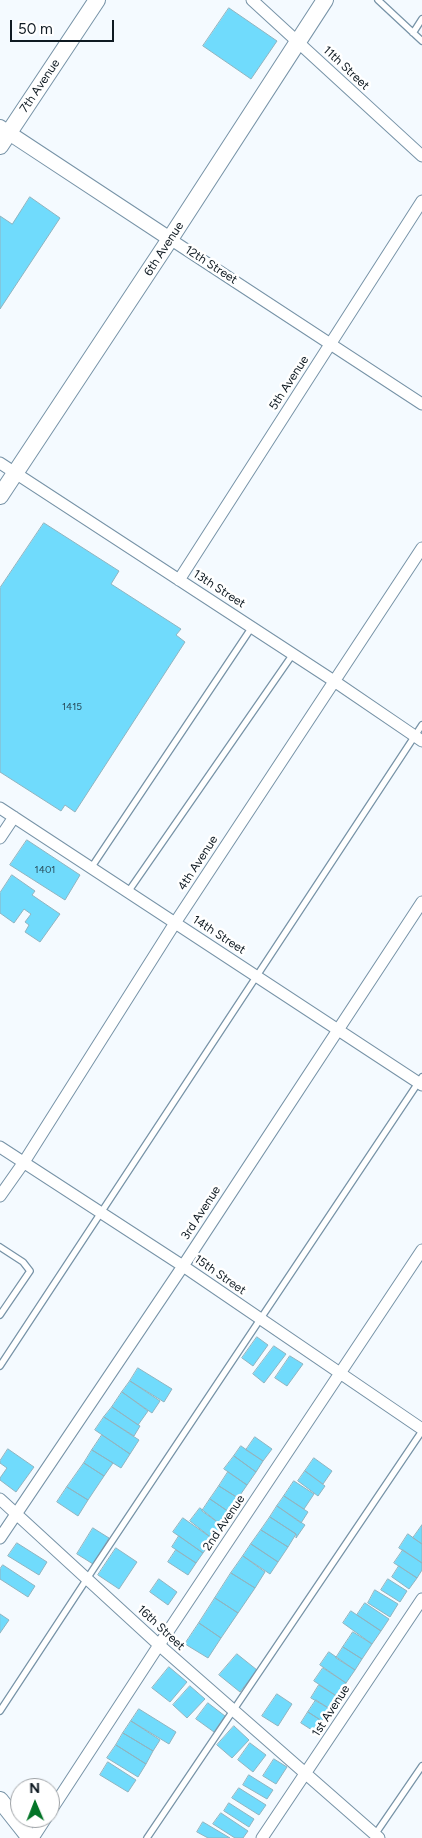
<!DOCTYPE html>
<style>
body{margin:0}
#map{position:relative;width:422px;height:1838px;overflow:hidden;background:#f4faff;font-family:Figtree,sans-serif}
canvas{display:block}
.north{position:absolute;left:10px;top:1778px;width:50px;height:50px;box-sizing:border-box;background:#fff;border:1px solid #9fa3a7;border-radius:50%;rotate:359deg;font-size:14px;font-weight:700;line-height:20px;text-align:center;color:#0f1a22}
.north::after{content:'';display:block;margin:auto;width:18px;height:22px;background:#037427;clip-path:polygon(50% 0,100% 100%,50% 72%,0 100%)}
.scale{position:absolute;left:10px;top:20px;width:104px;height:22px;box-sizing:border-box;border:2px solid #0f1a22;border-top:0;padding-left:6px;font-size:15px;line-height:18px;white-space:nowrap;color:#0f1a22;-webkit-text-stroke:4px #fff;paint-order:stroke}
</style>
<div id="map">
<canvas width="422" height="1838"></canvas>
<div class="north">N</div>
<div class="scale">50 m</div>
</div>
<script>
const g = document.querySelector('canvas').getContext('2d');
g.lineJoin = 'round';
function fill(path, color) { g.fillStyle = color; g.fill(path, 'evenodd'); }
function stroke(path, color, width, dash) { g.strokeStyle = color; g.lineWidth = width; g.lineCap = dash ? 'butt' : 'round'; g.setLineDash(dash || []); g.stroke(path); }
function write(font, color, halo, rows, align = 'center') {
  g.font = font + ' Figtree,sans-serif'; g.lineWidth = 5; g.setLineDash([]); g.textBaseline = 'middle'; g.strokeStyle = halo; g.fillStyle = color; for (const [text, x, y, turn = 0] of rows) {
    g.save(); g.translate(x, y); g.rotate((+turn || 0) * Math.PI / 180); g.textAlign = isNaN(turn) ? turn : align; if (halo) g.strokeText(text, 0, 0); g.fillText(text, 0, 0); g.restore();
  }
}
const building = new Path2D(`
 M229,8L277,41L251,79L203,46Z
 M30,197L60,218L0,309V216L12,224Z
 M44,523L119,571L111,584L181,629L176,635L185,642L75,812L65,805L61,811L0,772V588Z
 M27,840L80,875L65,900L10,865Z
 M12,875L35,891L32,895L60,914L40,942L25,932L29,925L25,922L31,914L24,909L14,923L0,913V893Z
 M257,1337L268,1345L253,1366L242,1358Z
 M274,1346L286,1354L264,1383L253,1374Z
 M290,1356L303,1364L287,1386L275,1378Z
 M138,1368L172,1389L164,1402L130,1381Z
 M130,1381L160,1401L152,1413L122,1392Z
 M122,1392L148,1411L138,1425L112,1407Z
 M112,1407L140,1426L134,1436L104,1417Z
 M104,1417L139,1440L130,1454L95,1430Z
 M102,1435L130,1454L121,1468L92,1450Z
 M255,1437L272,1449L263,1461L246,1450Z
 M241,1446L263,1461L256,1472L234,1456Z
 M8,1449L34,1467L16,1492L0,1480V1478L7,1468L0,1463V1461Z
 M92,1450L113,1463L104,1476L84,1463Z
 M234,1456L256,1472L247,1485L224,1469Z
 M314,1458L332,1471L323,1484L305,1471Z
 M84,1463L104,1476L88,1500L67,1487Z
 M305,1471L325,1486L318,1496L298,1481Z
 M228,1472L247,1485L238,1498L219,1486Z
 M294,1481L314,1494L304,1509L284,1496Z
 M219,1486L238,1498L229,1512L210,1499Z
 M67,1487L88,1500L78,1516L57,1502Z
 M284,1496L308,1512L301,1523L277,1506Z
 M210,1499L229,1512L220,1524L202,1511Z
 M277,1506L305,1525L296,1538V1534L270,1517Z
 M200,1508L220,1524L219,1531L213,1539L190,1521Z
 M270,1517L296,1534L288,1547L261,1530Z
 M183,1518L213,1539L203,1553L173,1532Z
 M422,1525V1544L413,1538Z
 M93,1528L109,1538L93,1564L77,1554Z
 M261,1530L288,1547L278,1562L251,1544Z
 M408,1534L422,1544V1563L399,1548Z
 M179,1536L203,1553L196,1563L172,1547Z
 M17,1543L47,1562L39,1575L8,1556Z
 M251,1544L278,1562L270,1574L243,1556Z
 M116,1548L137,1562L119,1589L98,1575Z
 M176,1550L196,1563L188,1575L168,1562Z
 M403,1550L422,1563V1570L417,1578L394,1563Z
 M243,1556L265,1572L255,1588L231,1573Z
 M3,1565L35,1586L28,1597L0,1579V1569Z
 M399,1566L417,1578L409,1589L392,1577Z
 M231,1573L255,1588L238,1613L215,1598Z
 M159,1579L177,1592L168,1605L150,1592Z
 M388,1579L407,1591L400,1602L381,1590Z
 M375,1590L398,1604L390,1617L368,1603Z
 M215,1598L238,1613L221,1638L199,1623Z
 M365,1603L389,1619L381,1631L357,1615Z
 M351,1611L381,1631L372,1644L343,1623Z
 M0,1614L9,1620L0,1633Z
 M199,1623L221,1638L208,1658L185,1644Z
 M353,1632L372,1644L362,1659L343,1647Z
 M343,1647L362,1659L355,1670L336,1658Z
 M329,1652L355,1670L346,1683L320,1665Z
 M237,1654L257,1670L240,1692L219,1675Z
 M169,1667L187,1682L170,1702L152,1688Z
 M323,1668L346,1683L338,1697L314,1681Z
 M319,1685L338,1697L330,1709L311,1698Z
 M190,1686L205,1699L187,1718L173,1705Z
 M277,1694L292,1704L278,1726L262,1716Z
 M316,1700L330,1709L322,1721L308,1712Z
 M208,1703L225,1716L214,1732L196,1719Z
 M139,1709L176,1732L169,1744L131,1721Z
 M308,1712L322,1721L315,1732L301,1723Z
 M131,1721L160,1740L153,1751L123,1733Z
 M234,1726L249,1740L232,1758L217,1745Z
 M123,1733L153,1751L146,1764L116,1745Z
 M250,1743L266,1755L253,1772L238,1760Z
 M116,1745L146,1764L138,1777L107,1758Z
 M274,1759L287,1767L276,1784L263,1776Z
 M108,1762L136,1780L128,1792L100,1775Z
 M249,1775L273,1790L267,1799L243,1785Z
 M239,1788L266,1805L259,1815L232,1798Z
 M229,1803L254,1819L249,1827L224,1811Z
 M221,1813L248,1831L243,1838H235L213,1824Z
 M203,1822L230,1838H208L197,1832Z`);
fill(building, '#70dbfc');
stroke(building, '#8fb4c0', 1);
const service = new Path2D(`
 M378,0L422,41
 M413,33L422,19
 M91,868L252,627
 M128,892L293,654
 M0,1247L23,1262L30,1271L0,1315
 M0,1366L422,725
 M0,1711L96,1565L422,1077
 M374,1836L422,1766
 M147,1838L422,1431`);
const minor = new Path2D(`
 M252,0L422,156
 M170,239L422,404
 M0,463L334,681L422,741
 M179,580L422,201
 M0,808L422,1085
 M0,838L14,817
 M0,1147L183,1266L422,1429
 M0,1196L24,1162L175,923L422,548
 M0,1499L159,1645L379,1838
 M0,1538L183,1266L422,902
 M50,1812L159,1645L422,1250
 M33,1838L46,1818
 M262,1838L422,1599`);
const tertiary = new Path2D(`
 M0,127L170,239`);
const primary = new Path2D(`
 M0,146L97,0
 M0,496L170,239L325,0
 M0,1800L30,1838`);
stroke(service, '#7793a7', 8);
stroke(minor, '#7793a7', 13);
stroke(tertiary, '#7793a7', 16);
stroke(primary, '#7793a7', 18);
stroke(service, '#fff', 5.5);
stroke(minor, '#fff', 11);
stroke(tertiary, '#fff', 14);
stroke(primary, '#fff', 16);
write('10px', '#274a58', null, [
 ["1415",72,707],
 ["1401",45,870]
]);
write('12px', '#0f1a22', '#fff', [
 ["11th Street",346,68,43],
 ["7th Avenue",40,86,-56],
 ["6th Avenue",164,249,-57],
 ["12th Street",211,265,33],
 ["5th Avenue",289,383,-57],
 ["13th Street",219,589,33],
 ["4th Avenue",198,863,-57],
 ["14th Street",219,935,33],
 ["3rd Avenue",201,1213,-57],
 ["15th Street",220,1275,35],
 ["2nd Avenue",224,1523,-56],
 ["16th Street",161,1628,43],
 ["1st Avenue",331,1711,-57]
]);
</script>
